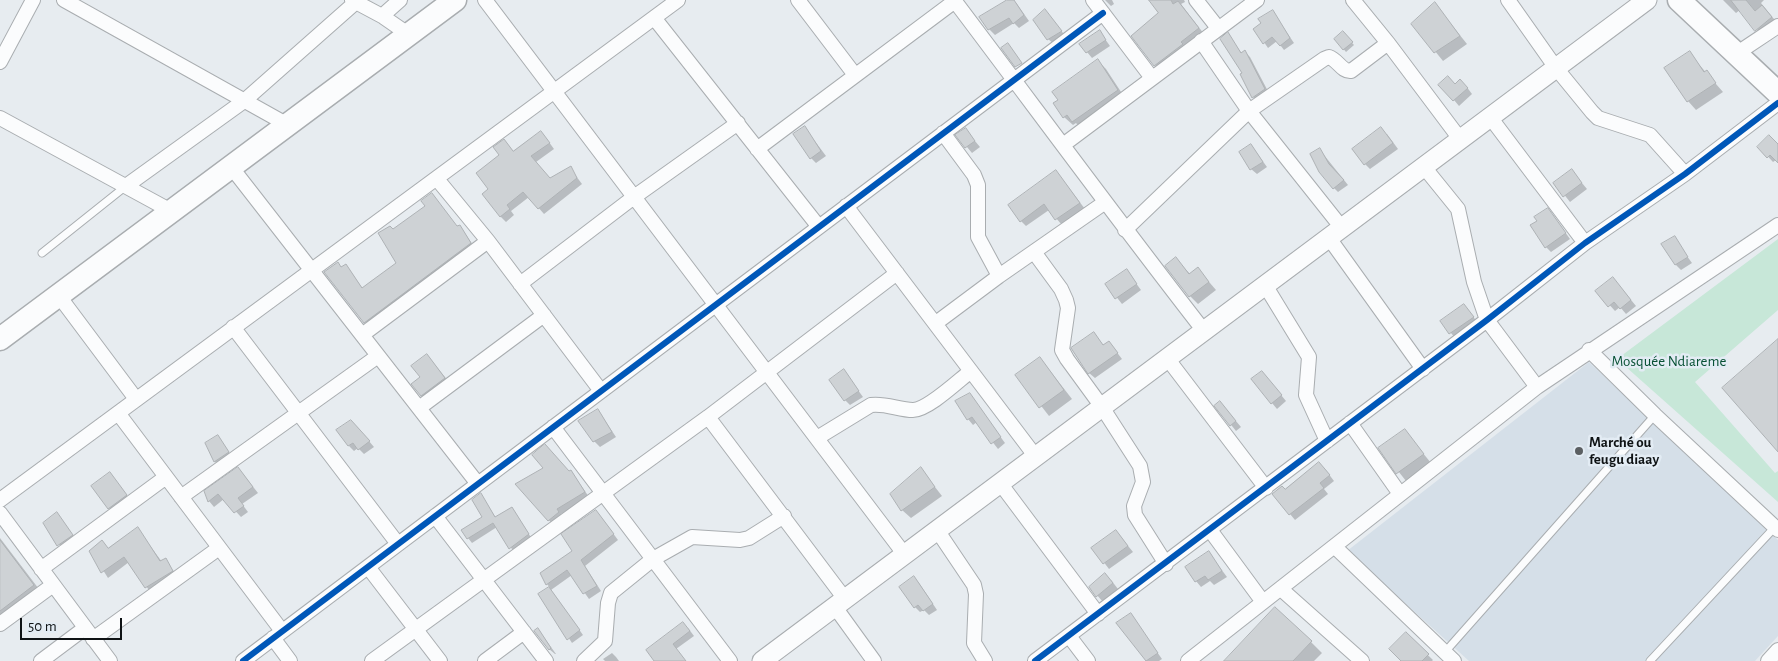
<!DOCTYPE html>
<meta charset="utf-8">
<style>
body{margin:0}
#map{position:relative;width:1778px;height:661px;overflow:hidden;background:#e7ecf0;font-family:"Alegreya Sans",sans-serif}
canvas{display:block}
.scale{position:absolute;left:20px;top:618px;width:102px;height:22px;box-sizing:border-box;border:2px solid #0f1315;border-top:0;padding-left:6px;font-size:15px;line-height:18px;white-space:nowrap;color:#0f1315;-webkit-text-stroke:4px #e3ecf4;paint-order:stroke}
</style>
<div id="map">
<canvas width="1778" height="661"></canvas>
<div class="scale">50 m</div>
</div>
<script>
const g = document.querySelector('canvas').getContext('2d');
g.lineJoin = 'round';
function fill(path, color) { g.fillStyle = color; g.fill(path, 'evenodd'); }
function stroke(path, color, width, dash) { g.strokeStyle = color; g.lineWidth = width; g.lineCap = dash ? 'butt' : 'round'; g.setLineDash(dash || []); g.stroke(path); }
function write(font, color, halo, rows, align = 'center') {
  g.font = font + ' "Alegreya Sans",sans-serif'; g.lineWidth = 5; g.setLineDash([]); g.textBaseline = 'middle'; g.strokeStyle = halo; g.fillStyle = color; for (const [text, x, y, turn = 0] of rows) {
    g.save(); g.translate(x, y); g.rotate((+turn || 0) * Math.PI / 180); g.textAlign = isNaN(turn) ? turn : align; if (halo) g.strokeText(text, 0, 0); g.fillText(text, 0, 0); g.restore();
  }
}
fill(new Path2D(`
 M1589,362L1778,540V636L1755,661H1469L1347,551Z`), '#d5dfe8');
fill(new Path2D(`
 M1778,239V310L1695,382L1775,473L1778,471V502L1617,359Z`), '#c7e7d8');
fill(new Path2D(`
 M1009,0H1013L1017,4L1029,21L1019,28L1014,23L995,35L989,29Z
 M1105,0H1112L1114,4L1111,6Z
 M1151,0H1184L1185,2L1181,4L1204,34L1161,71L1155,65L1160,14Z
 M1723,0H1764L1761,3L1778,24L1765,38L1740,10L1736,13Z
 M1435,4L1467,44L1443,61L1413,24Z
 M1273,12L1294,43L1284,50L1277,41L1268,48L1255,29Z
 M1050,16L1066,37L1054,44L1048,39Z
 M1100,32L1110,46L1092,58L1087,52Z
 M1343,33L1354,45L1346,52L1335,39Z
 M1228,34L1242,54L1245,52L1250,57L1270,95L1259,103L1253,97L1242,75L1244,74Z
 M1689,53L1723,92L1696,110L1688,101Z
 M1098,61L1106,69L1125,98L1081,129L1076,123L1073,125L1064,117L1059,100Z
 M1455,85L1466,86L1472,94L1459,106L1454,100Z
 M805,128L826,156L816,163L811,158Z
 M965,129L980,147L972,153L957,135Z
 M1387,134L1398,149L1370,169L1365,164Z
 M546,138L554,149L536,162L551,180L570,168L582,184L544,214L529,197L511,211L514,215L506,222L500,216L490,189L504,141L514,152Z
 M1251,145L1267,167L1257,174L1251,169Z
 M1778,146V162L1776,160L1773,162L1759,147Z
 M1320,150L1348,185L1338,192L1334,188Z
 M1056,171L1085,209L1062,225L1049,210L1026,226L1021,221Z
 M1572,171L1587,189L1570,202L1555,183Z
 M1553,215L1570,239L1551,252L1546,247Z
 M460,226L475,248L370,327L365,322L342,268L346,265L363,289L398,264L393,230Z
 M1674,238L1692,263L1681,270L1676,265Z
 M1176,259L1190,274L1198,269L1216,290L1198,304L1190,296Z
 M1127,271L1141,290L1122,304L1107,285Z
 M1618,284L1636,306L1626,314L1620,307L1615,311L1597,291Z
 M1464,305L1478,323L1456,339L1441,321Z
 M1094,333L1104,346L1109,342L1122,359L1095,378L1089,373Z
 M427,355L453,387L430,403L421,395Z
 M1040,358L1072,399L1049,416L1017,375Z
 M844,371L863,397L850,405L845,400Z
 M1267,378L1286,401L1277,409L1272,403Z
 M969,394L1005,443L998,449L977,422L973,425L968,419Z
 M1216,406L1225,408L1241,427L1236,431Z
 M598,410L616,437L600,447L594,441Z
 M357,427L374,447L364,454L358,448L354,451L349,446Z
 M1405,431L1431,463L1406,481L1380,448Z
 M218,436L233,458L221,467L215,462L207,443Z
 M921,469L942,496L911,518L902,510Z
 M1325,469L1334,481L1324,489L1328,494L1295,520L1290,514L1285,491Z
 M571,471L589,497L561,514L563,518L554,526L517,484Z
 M110,473L131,501L114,514L109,508Z
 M243,474L258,493L242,504L248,512L241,517L224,499L214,507L209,501L205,492Z
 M481,495L496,518L512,508L532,539L514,552L497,527L472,543L468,538L484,517Z
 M57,514L77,541L64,551L45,523Z
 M601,517L618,540L585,566L601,591L589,599L572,575L551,590L583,635L572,643L540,594L550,588L547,584Z
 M138,529L162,562L165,560L177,576L151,593L129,562L108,578L91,551L108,549Z
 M1116,531L1133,552L1109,569L1093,548Z
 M0,538L45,597L0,630Z
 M1209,553L1227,577L1214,585L1210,581L1201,587L1196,581Z
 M1111,580L1118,589L1103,602L1090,587Z
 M919,583L937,610L929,615L924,610L920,612L915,607Z
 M1130,614L1162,659L1159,661H1147L1117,623Z
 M688,628L694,636L676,649L685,661H654Z
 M1406,634L1433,660L1432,661H1403Z
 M543,636L556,654H555L549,649Z
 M1311,642L1322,653L1314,661H1226Z
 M612,653L616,657L619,661H605L603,659Z`), '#0003');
const building = new Path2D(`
 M1007,0H1014L1024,15L1013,24L1009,18L988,30L979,17Z
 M1149,0H1171L1173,4L1178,1L1199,28L1181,42L1183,44L1154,66L1131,36L1158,13Z
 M1731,0H1746L1755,11L1762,5L1772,17L1755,31Z
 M1435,2L1460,36L1434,53L1411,24Z
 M1045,9L1062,31L1047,40L1033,20Z
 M1273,10L1290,38L1280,46L1272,37L1263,44L1253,29L1261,23L1258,19Z
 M1100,30L1106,40L1086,53L1079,44Z
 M1343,31L1353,42L1343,50L1334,39Z
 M1228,32L1241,53L1245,50L1265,89L1252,98L1240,74L1242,73L1220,39Z
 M1008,43L1022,63L1015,67L1001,48Z
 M1690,51L1704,72L1707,70L1716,83L1687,102L1664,68Z
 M1098,59L1118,90L1072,122L1067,115L1063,118L1053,103L1058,100L1052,92Z
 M1448,76L1455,84L1460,79L1468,88L1453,101L1438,85Z
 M805,126L821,151L810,159L793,134Z
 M1381,127L1393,143L1364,165L1352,149Z
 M966,128L975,141L965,148L955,135Z
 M541,131L550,143L531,156L550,178L571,166L577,178L538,209L523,192L507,205L510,209L500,217L482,194L488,189L476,173L499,155L493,147L504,139L513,151Z
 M1769,135L1778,144V163L1770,155L1767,158L1757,147Z
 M1251,144L1263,162L1250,170L1239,152Z
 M1320,148L1329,164L1344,180L1333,189L1319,172L1310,154Z
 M1572,169L1582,183L1563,197L1553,183Z
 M1056,170L1080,203L1055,220L1044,204L1020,222L1008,205Z
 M432,193L457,226L460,225L471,243L364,323L324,272L338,262L341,267L346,264L362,288L370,282L396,263L378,233L390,226L393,229L425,206L421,201Z
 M1548,208L1566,233L1545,248L1530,225L1537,221L1534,217Z
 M1675,236L1688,257L1675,265L1661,244Z
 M1176,257L1189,274L1198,267L1209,282L1189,297L1165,266Z
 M1127,269L1137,284L1115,299L1105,284Z
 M1613,277L1631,300L1620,309L1614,302L1608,307L1595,291Z
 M1464,304L1474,317L1449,334L1440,321Z
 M1094,332L1103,345L1109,341L1118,353L1088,374L1071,348Z
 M1778,339V452L1722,388Z
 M427,354L445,378L421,396L411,384L420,377L411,366Z
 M1040,357L1064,390L1039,408L1015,375Z
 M844,369L859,391L844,401L829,380Z
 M1262,371L1282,395L1271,404L1251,379Z
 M970,393L1001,437L991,444L972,417L967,420L955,401Z
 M1220,401L1236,421L1230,426L1214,406Z
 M598,409L612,432L593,442L578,421Z
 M351,420L370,441L358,450L353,443L348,446L336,430Z
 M1405,429L1424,454L1396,474L1378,448Z
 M218,435L229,452L214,462L205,443Z
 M545,444L569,471L571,470L585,492L557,509L559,512L548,521L515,484L543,468L532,455Z
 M1319,462L1330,475L1320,483L1324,488L1289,515L1272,494L1282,486L1285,489Z
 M238,467L253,487L238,498L244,506L234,513L218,494L208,502L204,491Z
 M921,467L935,487L901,511L890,494Z
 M110,472L127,495L108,509L91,486Z
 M481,493L495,517L512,507L529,534L509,549L493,523L467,539L461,530L482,517L472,500Z
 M596,510L614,534L581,560L597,586L583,594L567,570L546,585L540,573L572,551L561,534Z
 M57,512L73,535L57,546L43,523Z
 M138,527L160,561L166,558L173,571L145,588L124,557L101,573L89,551L102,540L108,548Z
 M1116,530L1128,546L1103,564L1091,548Z
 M0,540L34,585L0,611Z
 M1209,551L1222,571L1208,580L1205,576L1195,582L1185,567Z
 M1105,573L1113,583L1096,597L1089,587Z
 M914,576L933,604L923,611L918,605L914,608L899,587Z
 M549,587L580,630L567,640L538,594Z
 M1275,607L1312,641L1293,661H1224Z
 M1131,613L1158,653L1146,661L1116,623Z
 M683,622L690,631L673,644L686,661H654L646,650Z
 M538,628L551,648L549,650L534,631Z
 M1406,632L1429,654L1422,661H1401L1389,649Z`);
fill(building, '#ced2d5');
stroke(building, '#aeb2b5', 1);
const service = new Path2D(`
 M42,253L126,186
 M1445,652L1655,415
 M1650,661L1775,527`);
const minor = new Path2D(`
 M64,0L288,125
 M352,0L382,16L408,34
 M485,0L905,555
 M798,0L855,75
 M954,0C1037,110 1119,222 1204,331
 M1093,0L1152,78
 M1196,0L1218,28
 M1353,0L1388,43L1460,139
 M1508,0L1556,68L1592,112L1598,118L1650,135L1685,174
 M382,16L400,0
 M655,19L819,227
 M1201,41L1249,111L1342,228
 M1736,54L1778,26
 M0,62L33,0
 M1490,117L1585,243
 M0,118L173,212
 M943,133L974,175L978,185V237L999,276
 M1063,145L1257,0
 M757,149L955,1
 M1424,167L1458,209L1474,282L1487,320L1537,387
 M232,168L478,484
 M437,179L488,241L601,391
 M126,186L244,101L356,2
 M846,206L1036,457
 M1125,230L1249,111L1324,59L1329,57C1338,60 1342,72 1351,71L1388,43
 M1329,238L1423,369
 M1034,252L1061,289L1066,300L1068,308L1062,350L1067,359L1102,407L1140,466L1143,482L1134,506L1135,515L1166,564
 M520,284L634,197L738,123
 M1265,285L1309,357L1306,395L1327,441
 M59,296L136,399
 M936,323L999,276L1104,203
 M233,327L398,544
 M362,335L488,241
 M1589,350L1655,415L1778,530
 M1167,358L1266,488
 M419,408L544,315
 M118,413L282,631
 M708,417L845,599
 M1350,423L1400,494
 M553,427L730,661
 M817,438L871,405C886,403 899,410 913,410C928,410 959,380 971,371
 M1000,483L1098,614
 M181,497L378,356
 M0,500L678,0
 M0,513L110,661
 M435,516L546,661
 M937,530L974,585L976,594L974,643L985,661
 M1210,530L1263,602
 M1335,547L1454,661
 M368,567L440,661
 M41,569L166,477
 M1281,589L1362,661
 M835,607L874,661
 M0,624L53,585
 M1069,636L1088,661
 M273,638L290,661
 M93,639L219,548
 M41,661L85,628
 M243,661L1103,13
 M372,661L708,417L897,273
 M485,661L524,632
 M584,661L605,641L608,603L611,593L653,559L692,537L740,540L749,538L784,516
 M1035,661L1487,320L1585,243L1685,174L1778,103
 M1188,661L1537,387L1778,225
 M1768,661L1778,650`);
const secondary = new Path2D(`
 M762,661L1647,0`);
const trunk = new Path2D(`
 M1679,0L1778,93
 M0,339L455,0`);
stroke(service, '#a9adb0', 9);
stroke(minor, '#a9adb0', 16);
stroke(secondary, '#a9adb0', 21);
stroke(trunk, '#a9adb0', 25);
stroke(service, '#fbfcfd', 7);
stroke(minor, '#fbfcfd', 14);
stroke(secondary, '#fbfcfd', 19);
stroke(trunk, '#fbfcfd', 22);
stroke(new Path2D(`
 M243,661L1103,13
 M1035,661L1487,320L1585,243L1685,174L1778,103`), '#0057b8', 6);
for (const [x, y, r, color] of [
 [1579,451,5,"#5b5f62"]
]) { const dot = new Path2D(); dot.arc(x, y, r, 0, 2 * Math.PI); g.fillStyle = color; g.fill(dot); stroke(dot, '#e3ecf4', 2); }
write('15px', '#085135', '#e3ecf4', [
 ["Mosquée Ndiareme",1669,361]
]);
write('bold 15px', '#0f1315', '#e3ecf4', [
 ["Marché ou",1589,442],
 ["feugu diaay",1589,459]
], 'left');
</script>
